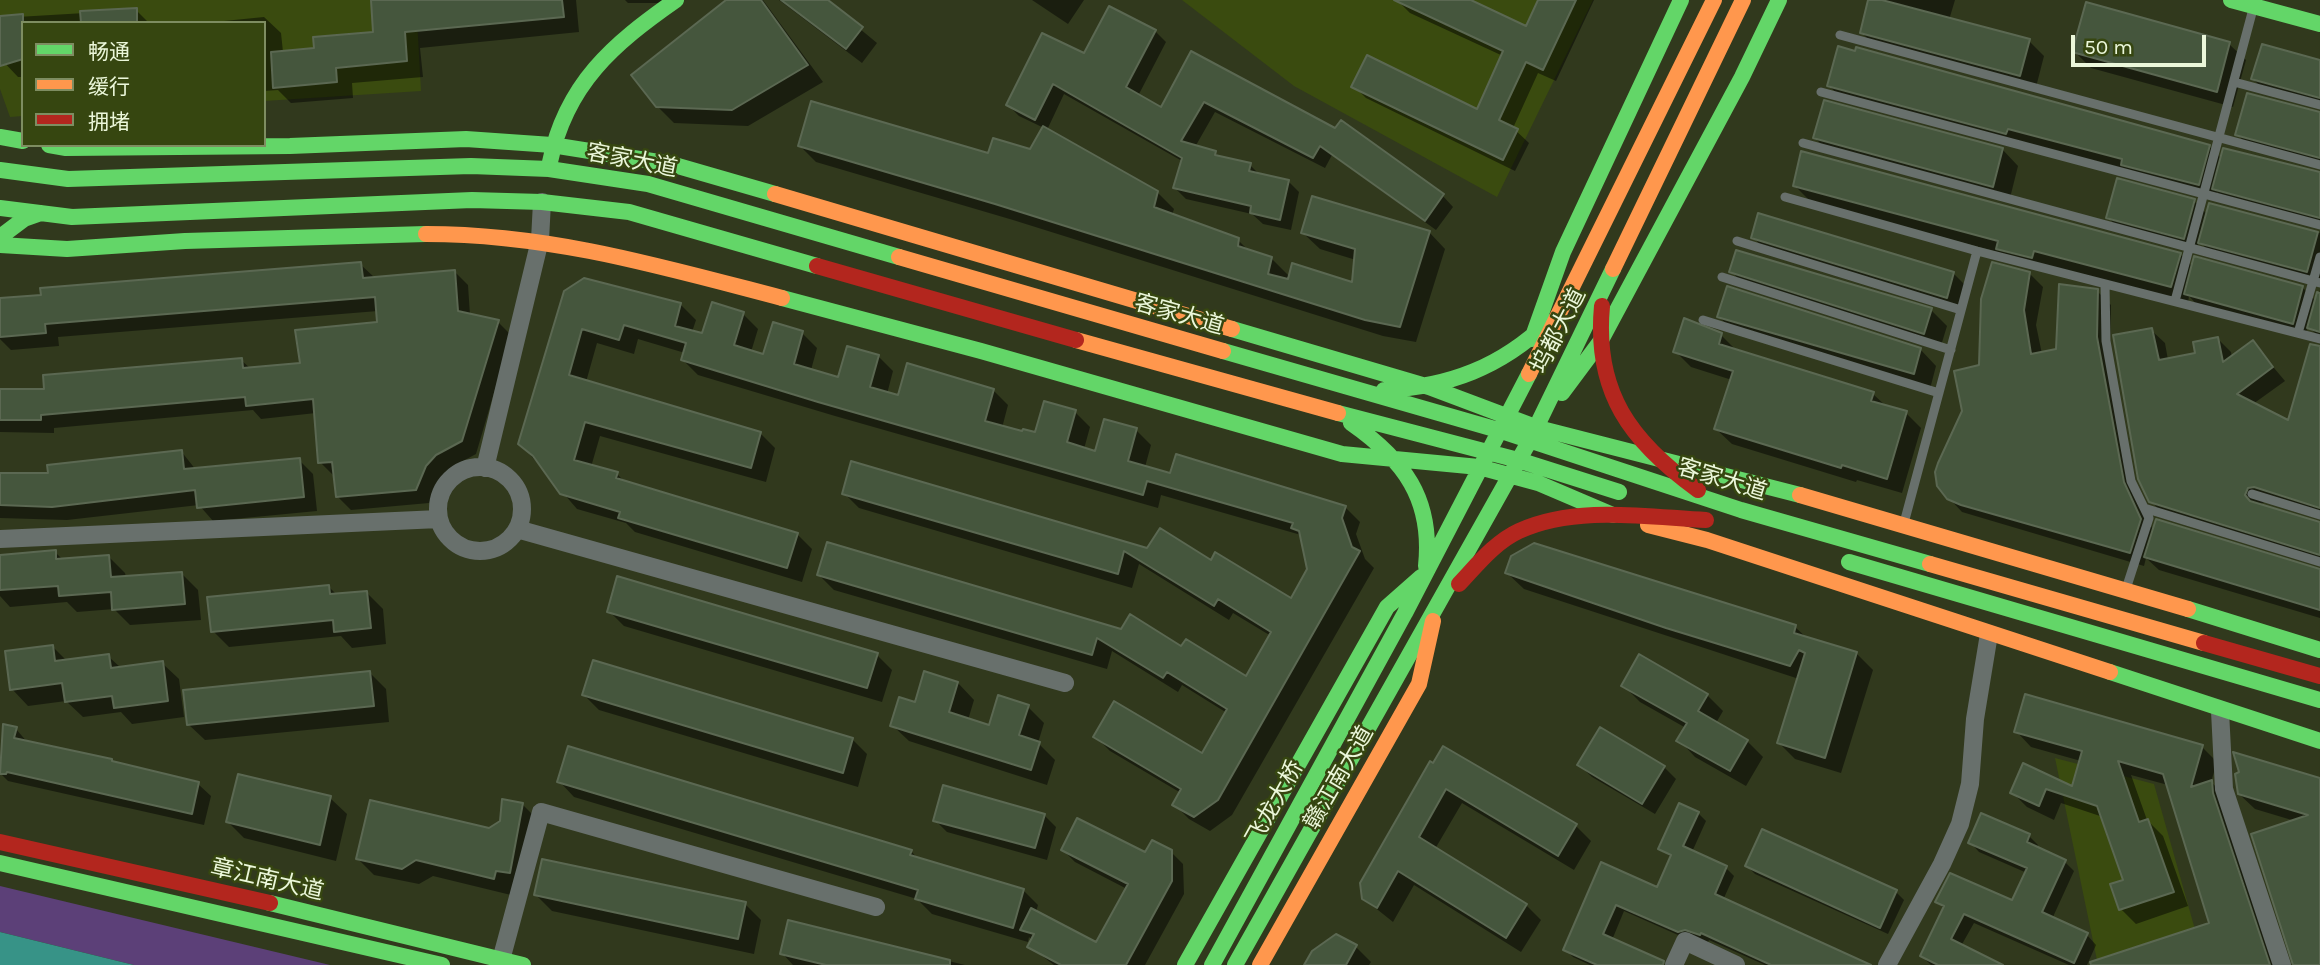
<!DOCTYPE html>
<meta charset="utf-8">
<style>
body{margin:0}
#map{position:relative;width:2320px;height:965px;overflow:hidden;background:#31391d;font-family:Karla,"Noto Sans SC",sans-serif}
canvas{display:block}
.legend{position:absolute;left:21px;top:21px;width:245px;height:126px;box-sizing:border-box;background:#364610;border:2px solid #7e8d61;margin:0;padding:9px 12px;list-style:none;font-size:21px;color:#ebf7da}
.legend li{display:flex;align-items:center;gap:14px;height:35px}
.legend b{width:35px;border:2px solid #7e8d61}
.scale{position:absolute;left:2071px;top:35px;width:135px;height:32px;box-sizing:border-box;border:4px solid #ebf7da;border-top:0;padding-left:9px;font-size:21px;line-height:24px;white-space:nowrap;color:#ebf7da;-webkit-text-stroke:5px #364610;paint-order:stroke}
</style>
<div id="map">
<canvas width="2320" height="965"></canvas>
<ul class="legend">
<li><b style="height:9px;background:#63d668"></b>畅通</li>
<li><b style="height:9px;background:#ff974d"></b>缓行</li>
<li><b style="height:9px;background:#b3261e"></b>拥堵</li>
</ul>
<div class="scale">50 m</div>
</div>
<script>
const g = document.querySelector('canvas').getContext('2d');
g.lineJoin = 'round';
function fill(path, color) { g.fillStyle = color; g.fill(path, 'evenodd'); }
function stroke(path, color, width, dash) { g.strokeStyle = color; g.lineWidth = width; g.lineCap = dash ? 'butt' : 'round'; g.setLineDash(dash || []); g.stroke(path); }
function write(font, color, halo, rows, align = 'center') {
  g.font = font + ' Karla,"Noto Sans SC",sans-serif'; g.lineWidth = 5; g.setLineDash([]); g.textBaseline = 'middle'; g.strokeStyle = halo; g.fillStyle = color; for (const [text, x, y, turn = 0] of rows) {
    g.save(); g.translate(x, y); g.rotate((+turn || 0) * Math.PI / 180); g.textAlign = isNaN(turn) ? turn : align; if (halo) g.strokeText(text, 0, 0); g.fillText(text, 0, 0); g.restore();
  }
}
fill(new Path2D(`
 M0,0H416L421,91L264,101V23H23V116L10,117L0,89Z
 M1182,0H1593L1497,197L1294,86Z
 M2055,758L2154,784L2205,965H2098Z`), '#3a4b0f');
fill(new Path2D(`
 M0,886L330,965H134L0,932Z`), '#5c4078');
fill(new Path2D(`
 M0,932L134,965H0Z`), '#379387');
fill(new Path2D(`
 M372,0H576L579,32L420,48L423,77L352,83L353,98L291,103L278,90L264,91V23H204L264,17L281,33L283,52L316,50L375,34Z
 M625,0H675L671,3H628Z
 M729,0H763L823,82L748,126L674,123L657,106Z
 M779,0H825L877,43L862,63Z
 M1032,0H1084L1068,24Z
 M1397,0H1467L1527,28L1540,0H1594L1556,81L1538,73L1513,128L1529,143L1515,171L1366,98L1354,86L1477,111L1503,56L1410,13Z
 M1871,0H1955L1949,20L2029,41L2044,56L2035,91L1877,48L1862,33Z
 M136,10L149,23H23V77H18L0,58V18Z
 M1155,31L1166,42L1138,96L1162,110L1191,54L1442,195L1453,207L1436,230L1332,155L1325,168L1215,112L1195,147L1215,153L1221,158L1250,165L1260,175L1288,181L1299,192L1291,230L1263,224L1252,214L1186,199L1175,188L1182,161L1064,94L1047,130L1157,192L1174,209L1172,215L1238,240L1250,252L1271,258L1290,277L1354,285L1356,260L1320,249L1303,233L1429,232L1445,249L1416,342L1383,336L1013,220L816,162L800,146L989,155L1030,151L1044,128L1019,116L1008,105L1085,56Z
 M2229,44L2246,60L2233,107L2091,68L2074,51Z
 M2320,62V106L2266,92L2253,79Z
 M1829,86L2209,146L2222,159L2320,173V226L2227,202L2217,192L2215,201L1846,102Z
 M2320,113V166L2250,147L2237,134Z
 M1815,138L2002,149L2018,166L2009,202L1831,154Z
 M1795,186L2180,254L2193,267L2195,258L2303,288L2316,301L2320,290V338L2308,326L2305,335L2198,306L2189,296L2188,303L1811,202Z
 M2194,201L2207,214L2210,205L2320,233V284L2213,255L2199,241L2196,250L2120,230L2108,217Z
 M1753,237L1953,273L1970,290L1963,313L1769,254Z
 M360,264L374,277L454,271L468,285L470,315L498,322L511,335L476,454L450,468L439,479L429,503L351,510L337,496L334,476L320,462L316,413L261,419L253,410L54,428V433L0,432V390L46,391L241,360L251,369L301,365L379,323L378,311L58,337L59,346L11,350L0,339V300Z
 M1731,271L1931,310L1947,326L1940,349L1747,288Z
 M2029,273L2043,287L2036,325L2042,354L2058,350L2097,291L2111,305L2110,352L2137,497L2154,532L2320,570V618L2159,570L2146,558L2144,566L1962,512L1948,497L1981,367Z
 M566,293L681,305L696,320L692,332L704,335L743,314L758,329L751,352L764,356L774,324L802,333L817,348L811,370L840,379L878,356L893,371L887,394L899,397L993,390L1008,405L1002,428L1036,434L1075,412L1090,427L1084,449L1096,453L1136,430L1151,445L1145,467L1345,507L1360,522L1356,534L1365,559L1374,568L1232,815L1210,831L1189,819L1174,804L1181,793L1110,751L1095,736L1202,756L1227,713L1182,685L1178,692L1112,651L1107,669L834,590L819,575L1182,649L1247,679L1271,636L1233,613L1229,620L1139,564L1132,588L859,508L844,493L1212,562L1291,601L1309,569L1301,535L1161,495L1158,508L835,416L698,375L683,360L685,353L638,339L634,354L597,343L586,382L760,433L775,448L766,482L600,436L591,467L617,474L626,483L797,534L812,549L802,582L635,532L626,523L577,509L520,443Z
 M1719,317L1920,349L1936,366L1930,389L1736,333Z
 M2151,330L2165,343L2168,360L2197,355L2218,339L2231,352L2232,358L2253,343L2285,381L2253,404L2289,423L2320,347V516L2268,500L2259,505L2320,523V563L2164,515L2151,501Z
 M1721,335L1736,350L1873,394L1887,407L1906,413L1921,428L1902,493L1857,480L1856,482L1732,444L1716,429L1732,380L1691,367L1675,351Z
 M181,451L196,470L299,460L313,474L317,511L213,521L199,505L67,520L0,518V475H50Z
 M55,552L63,560L109,557L125,573L126,578L182,574L198,590L201,620L130,625L114,609L77,612L67,602L10,607L0,596V556Z
 M1507,573L1795,627L1807,638L1857,654L1873,670L1841,773L1795,759L1779,743L1799,679L1524,589Z
 M329,587L337,595L366,592L383,609L386,644L352,648L341,636L229,647L213,631Z
 M609,611L877,655L892,670L882,702L624,626Z
 M53,647L67,661L108,656L121,668L162,663L179,679L184,717L132,724L121,712L83,717L66,701L28,706L12,689Z
 M370,673L386,689L389,722L205,740L188,724Z
 M958,683L974,700L968,720L990,727L1028,707L1044,723L1038,743L1055,760L1047,785L909,741L892,725L916,704Z
 M1623,685L1707,695L1723,711L1716,723L1747,741L1763,757L1746,786L1695,757L1679,740L1686,728L1640,702Z
 M584,695L852,739L867,754L858,787L599,710Z
 M4,726L16,729L28,743L198,784L211,796L204,825L8,781L0,773Z
 M2016,731L2202,747L2217,762L2211,782L2227,797L2279,965H2104L2212,924L2168,785L2131,775L2147,820L2163,836L2188,906L2136,924L2121,909L2125,881L2103,817L2061,803L2054,820L2027,807L2012,792L2024,766L2073,788L2081,761L2031,747Z
 M1434,765L1576,826L1591,841L1574,870L1462,803L1435,849L1526,905L1541,920L1521,952L1414,885L1393,922L1363,898Z
 M1579,765L1664,767L1676,779L1655,814L1592,777Z
 M2320,780V965H2294L2295,821L2255,809L2239,794Z
 M559,781L911,851L919,860L1023,890L1038,905L1036,912L1097,945L1127,889L1075,862L1063,850L1146,855L1171,852L1183,864L1184,894L1145,965H1054L1029,946L1032,940L1029,937L1028,942L932,914L917,899L574,797Z
 M330,798L347,814L336,861L244,838L228,822Z
 M522,804L539,821L511,895L433,876L419,884L374,875L358,859L490,830Z
 M1698,813L1706,821L1692,852L1726,868L1734,876L1723,900L1864,965H1765L1709,940L1708,942L1687,939L1624,911L1612,940L1665,965H1590L1573,957L1565,949L1601,865L1657,889L1672,858L1660,848Z
 M1044,815L1056,827L1047,860L947,832L935,820Z
 M2029,836L2038,845L2037,849L2065,862L2074,871L2052,919L2087,935L2096,945L2087,965H2069L1974,923L1961,946L1999,965H1931L1922,956L1945,909L1937,901L2013,902L2027,873L1979,852L1970,842Z
 M1747,866L1896,892L1904,900L1888,934L1755,874Z
 M536,895L745,904L761,920L754,954L552,911Z
 M789,922L965,965H793L782,953Z
 M1356,947L1371,962L1369,965H1306Z`), '#0007');
const building = new Path2D(`
 M371,0H562L564,17L405,32L407,61L336,68L337,82L273,88L271,52L314,48L313,37L373,32Z
 M726,0H761L808,65L732,110L656,107L631,75Z
 M781,0H828L863,27L846,49Z
 M1394,0H1471L1526,26L1538,0H1576L1543,70L1526,62L1499,120L1518,129L1503,160L1351,87L1367,55L1477,109L1503,51Z
 M1868,0H1882L2030,39L2020,76L1860,33Z
 M2086,2L2230,42L2217,92L2072,52Z
 M1109,6L1156,30L1126,87L1161,107L1191,51L1335,128L1341,120L1444,194L1425,221L1320,146L1313,158L1204,102L1181,141L1216,151L1215,155L1251,163L1249,171L1289,180L1280,220L1250,213L1251,206L1173,188L1182,158L1053,84L1035,120L1006,105L1042,33L1084,53Z
 M137,8V23H81L80,11Z
 M23,14V59L0,66V16Z
 M2262,44L2320,60V98L2251,79Z
 M1838,46L1855,51L1856,47L2210,145L2199,185L2121,165L2122,159L2008,129L2006,134L1827,86Z
 M2247,93L2320,112V158L2235,135Z
 M1824,100L2003,148L1993,187L1813,138Z
 M811,101L988,153L993,138L1030,149L1043,126L1158,191L1154,207L1239,238L1238,246L1272,257L1268,274L1288,279L1292,263L1352,282L1355,249L1301,233L1312,196L1430,231L1400,327L1365,320L995,204L798,146Z
 M2223,148L2320,172V218L2212,189Z
 M1801,151L2181,253L2171,287L2034,251L2032,258L1996,249L1998,241L1793,186Z
 M2117,178L2195,199L2184,239L2106,218Z
 M2209,203L2318,232L2307,272L2198,243Z
 M1758,213L1954,272L1947,298L1751,238Z
 M1736,250L1932,308L1924,334L1729,272Z
 M2194,256L2303,286L2293,324L2184,294Z
 M361,262L363,278L455,270L458,311L499,320L462,441L436,455L426,466L416,490L336,497L332,462L318,463L313,399L246,406L245,397L41,415V420H0V389H44L43,375L242,358L243,368L300,363L295,330L377,322L375,297L45,324L46,333L0,337V298L41,295L40,288Z
 M1992,262L2030,272L2024,310L2031,354L2056,349L2059,284L2098,289L2097,337L2124,482L2141,519L2130,553L1961,505L1947,499L1937,486L1935,472L1938,463L1962,411L1954,371L1979,365L1981,299Z
 M584,278L681,303L675,326L702,333L712,302L744,312L734,345L763,354L773,322L803,331L794,364L838,377L847,346L879,355L870,387L898,395L907,363L994,389L985,421L1022,431L1023,429L1035,432L1044,401L1076,410L1067,442L1095,451L1104,419L1137,428L1128,461L1170,473L1176,454L1346,506L1342,518L1352,547L1360,551L1218,800L1194,817L1172,805L1181,789L1093,737L1114,701L1202,753L1227,709L1167,672L1163,678L1097,638L1092,655L817,575L827,542L1121,629L1130,614L1181,646L1186,639L1246,676L1271,632L1218,599L1214,606L1124,551L1118,574L842,494L851,461L1147,548L1160,528L1211,560L1215,552L1291,598L1307,569L1299,531L1291,528L1293,523L1147,481L1143,495L818,402L681,360L686,343L624,325L619,340L582,329L569,375L761,432L751,468L585,422L574,460L618,472L616,478L798,533L787,568L618,518L620,512L560,494L533,456L518,444L564,291Z
 M1727,286L1921,348L1914,374L1717,317Z
 M2317,292L2320,293V332L2307,328Z
 M1684,318L1722,333L1719,344L1874,392L1871,401L1907,411L1887,479L1842,465L1841,468L1714,429L1733,371L1673,352Z
 M2152,328L2159,360L2195,353L2193,342L2218,337L2223,362L2253,340L2273,367L2237,394L2288,420L2310,344L2320,346V508L2254,487L2248,488L2245,495L2250,501L2320,522V555L2149,502L2138,479L2113,335Z
 M182,450L184,469L300,458L304,497L197,508L195,490L52,507L0,505V473H48L47,465Z
 M2156,519L2320,569V610L2144,557Z
 M1534,543L1796,625L1794,633L1857,652L1825,758L1777,743L1805,653L1799,650L1790,666L1666,628L1505,573L1511,556Z
 M56,550V559L109,555L111,577L182,572L185,604L112,610L111,592L59,596L58,586L0,590V555Z
 M617,576L878,653L867,688L607,612Z
 M329,585L330,594L367,591L371,628L334,632L333,620L211,632L207,597Z
 M53,645L55,661L109,654L111,668L163,661L168,701L114,708L112,696L65,702L62,683L10,690L5,651Z
 M1639,654L1708,694L1698,711L1748,740L1730,771L1676,741L1687,723L1621,686Z
 M593,660L853,738L843,773L582,695Z
 M370,671L374,706L187,725L183,690Z
 M924,671L958,682L949,712L989,725L998,695L1029,705L1019,735L1040,742L1031,770L890,726L899,697L915,702Z
 M2025,694L2203,745L2191,787L2212,780L2213,793L2270,965H2091L2090,962L2209,923L2163,774L2118,761L2139,822L2148,819L2174,892L2119,910L2110,884L2123,880L2097,806L2046,789L2039,806L2010,793L2023,763L2072,786L2082,751L2014,732Z
 M3,724L17,727L14,738L112,759V761L199,782L192,814L7,772L6,774H0Z
 M1600,727L1665,766L1642,804L1577,765Z
 M568,746L912,850L910,855L1024,889L1013,928L915,899L918,890L557,782Z
 M1443,746L1577,824L1558,856L1446,789L1419,837L1527,904L1506,938L1398,871L1377,908L1362,899L1360,883L1430,761L1433,763Z
 M2233,752L2320,778V965H2293L2251,834L2308,815L2238,794L2235,774L2239,772Z
 M238,774L331,796L320,845L226,822Z
 M943,785L1045,814L1035,848L933,821Z
 M502,799L523,803L510,873L496,871L494,879L416,860L402,869L356,859L370,800L489,828L500,821Z
 M1679,803L1699,812L1683,846L1727,866L1715,894L1871,965H1771L1701,933L1700,935L1685,930L1678,932L1616,905L1603,934L1664,961L1663,965H1597L1563,950L1601,862L1657,887L1671,855L1658,849Z
 M1981,813L2030,834L2027,842L2066,860L2042,912L2088,933L2074,963L1964,914L1951,939L2003,965H1938L1920,956L1944,906L1935,902L1950,873L2012,900L2027,868L1968,843Z
 M1077,818L1145,852L1152,840L1172,850V881L1126,965H1061L1027,947L1034,934L1020,930L1031,908L1096,942L1128,884L1061,850Z
 M1762,829L1897,890L1880,928L1745,866Z
 M542,859L746,902L738,939L534,895Z
 M788,920L950,960V965H826L780,954Z
 M1336,934L1357,945L1346,965H1304L1312,951Z`);
fill(building, '#45563d');
stroke(building, '#5b6852', 2);
stroke(new Path2D(`
 M1840,35L2320,165
 M2234,82L2320,105
 M1821,92L2320,225
 M1803,143L2320,283
 M1785,197L1977,251L2320,339
 M1737,241L1961,310
 M1722,277L1951,350
 M2105,284L2106,341L2131,481L2149,518L2126,589
 M2175,301L2253,9
 M1703,320L1939,393
 M2298,333L2320,257
 M2252,494L2320,515
 M2144,508L2320,562
 M1904,523L1977,251`), '#68706c', 9);
stroke(new Path2D(`
 M438 509a42 42 0 1 1 84 0a42 42 0 1 1-84 0Z
 M485,468L540,240L542,202
 M517,529L1065,683
 M0,539L439,519
 M2220,711L2224,789L2282,965
 M501,960L541,812L876,907
 M1674,965L1685,941L1736,965
 M1887,965L1942,864L1960,824L1970,784L1975,719L1989,634`), '#68706c', 18);
stroke(new Path2D(`
 M2231,0L2320,24
 M0,137L23,141
 M49,145L66,148L290,146L466,139L552,145L671,164L775,194
 M550,162C566,84 613,44 676,0
 M0,170L68,179L471,166L549,169L648,184L899,257
 M0,208L72,217L472,200L542,202L629,212L817,266
 M0,237L24,219L41,213
 M0,245L67,249L185,241L426,234
 M782,298L981,351L1342,454L1479,467L1538,483L1613,515
 M1232,329L1429,387L1538,428L1800,495
 M1532,339L1563,252L1681,0
 M1223,351L1498,430L1741,510L1930,564
 M1384,390C1449,387 1501,367 1548,322
 M1562,393L1600,342L1742,77L1779,0
 M1338,413L1518,460L1619,492
 M1351,423C1404,460 1433,499 1426,566
 M1849,562L2320,700
 M2188,609L2320,650
 M2110,672L2320,741
 M0,863L442,965
 M270,903L523,965
 M1185,965L1387,607L1421,577
 M1212,965L1405,613L1529,374
 M1235,965L1530,440L1613,269`), '#63d668', 16);
stroke(new Path2D(`
 M775,194L1232,329
 M426,234C551,234 663,267 782,298
 M899,257L1223,351
 M1613,269L1743,0
 M1076,340L1338,413
 M1529,374L1714,0
 M1800,495L2188,609
 M1648,525L1707,540L2110,672
 M1930,564L2204,643
 M1260,965L1419,684L1433,621`), '#ff974d', 16);
stroke(new Path2D(`
 M817,266L1076,340
 M1602,306C1594,392 1630,441 1698,490
 M1459,584C1477,565 1495,542 1519,531C1575,505 1647,517 1706,520
 M2204,643L2320,676
 M0,842L270,903`), '#b3261e', 16);
write('23px', '#ebf7da', '#364610', [
 ["客家大道",632,161,11],
 ["客家大道",1179,315,16],
 ["坞都大道",1559,331,-63],
 ["客家大道",1722,480,17],
 ["赣江南大道",1339,778,-60],
 ["飞龙大桥",1275,803,-61],
 ["章江南大道",267,880,13]
]);
</script>
